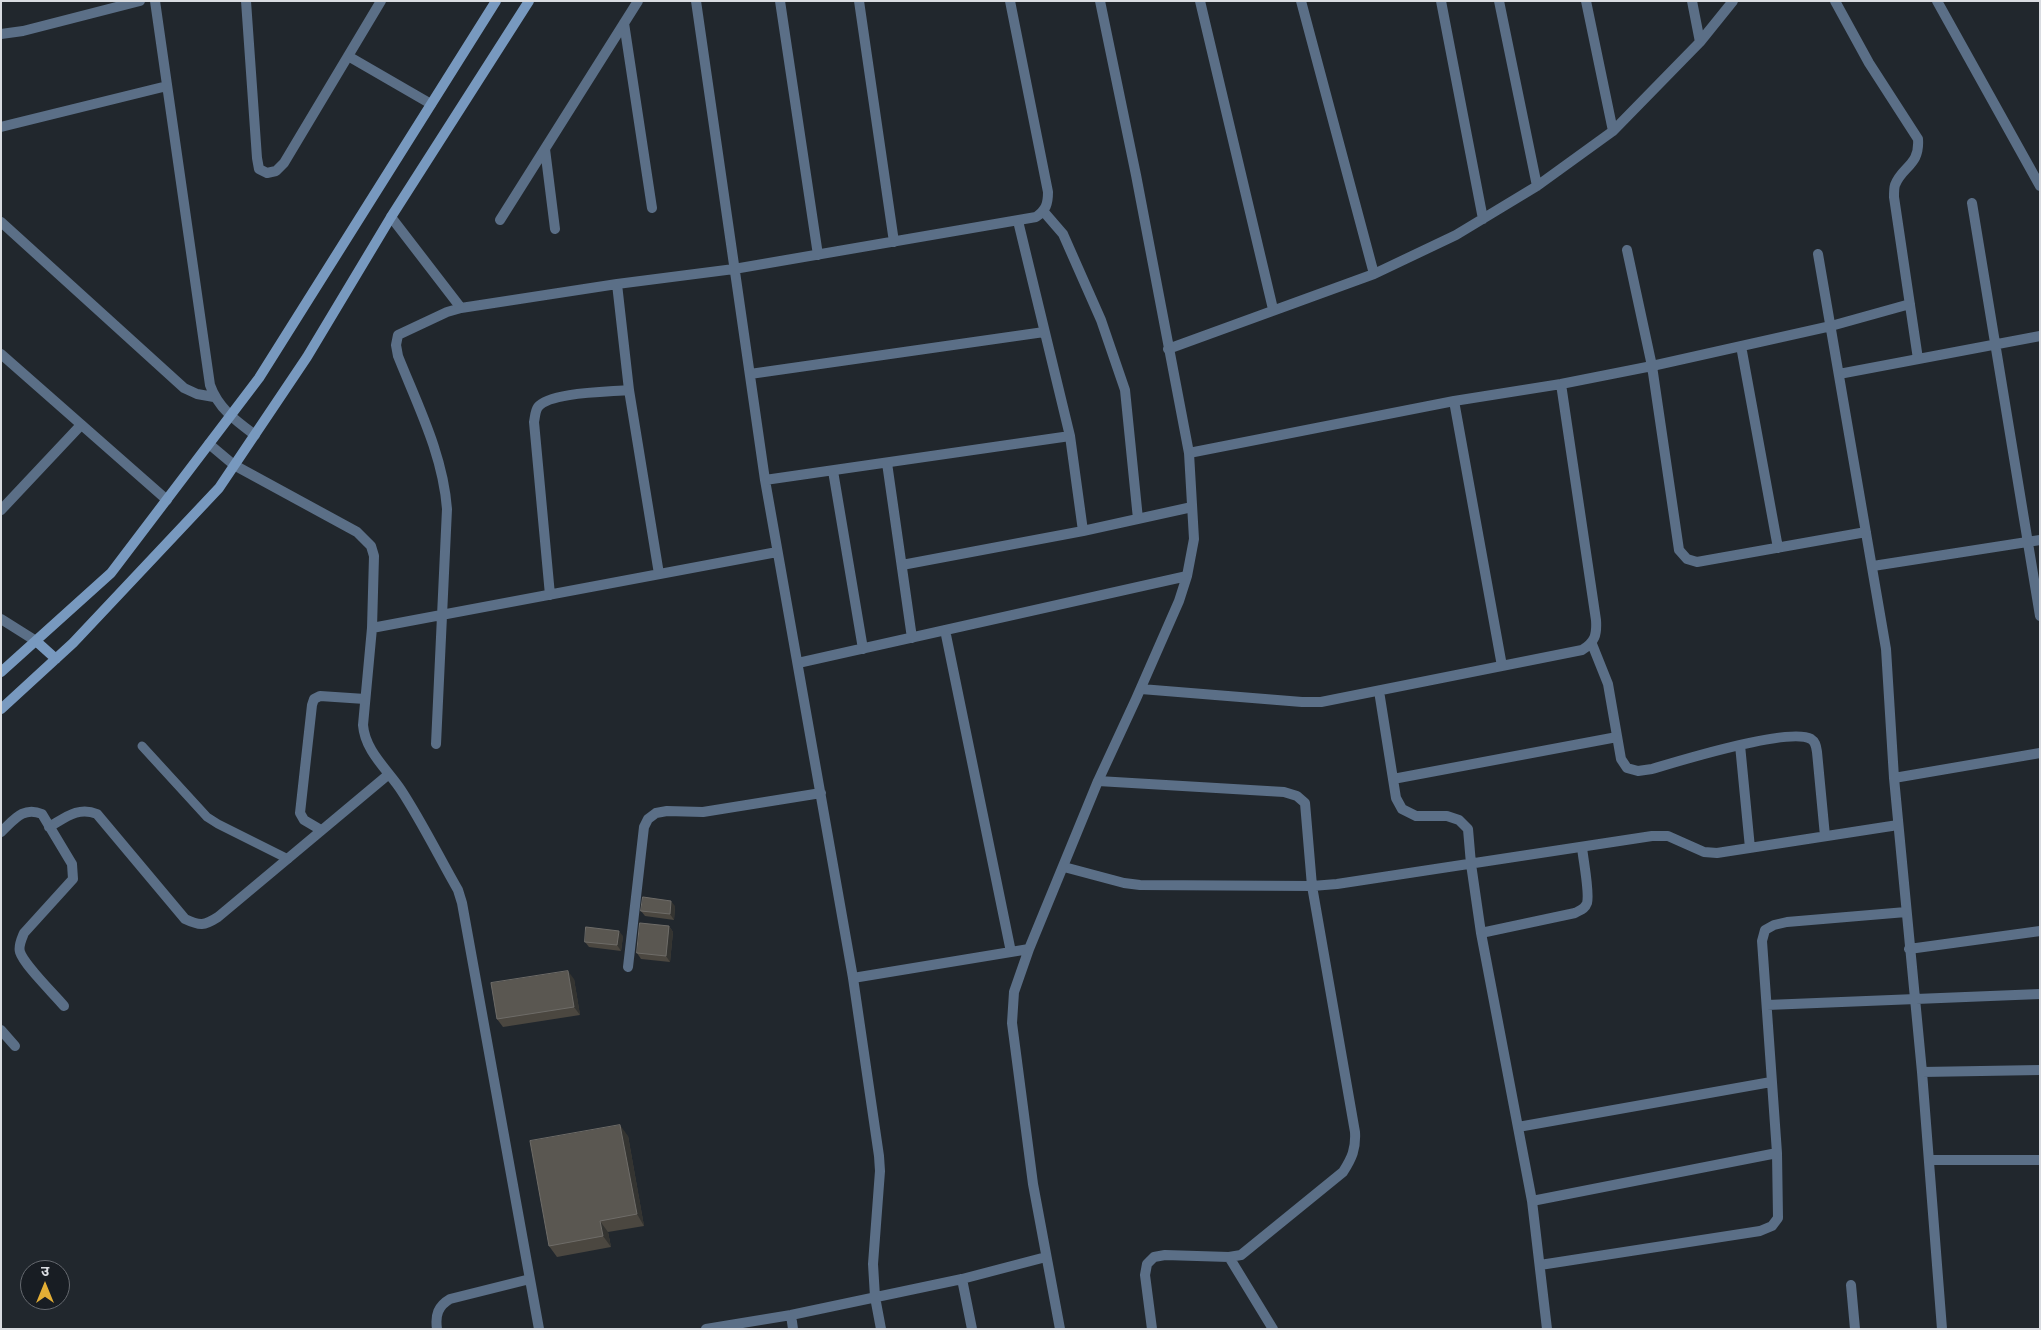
<!DOCTYPE html>
<meta charset="utf-8">
<style>
body{margin:0}
#map{position:relative;width:2041px;height:1330px;overflow:hidden;background:#21272d;font-family:Helvetica,"Noto Sans Devanagari",sans-serif}
canvas{display:block}
.frame{position:absolute;inset:0;border:2px solid #d9dce1;pointer-events:none}
.north{position:absolute;left:20px;top:1260px;width:50px;height:50px;box-sizing:border-box;background:#181d23;border:1px solid #65696f;border-radius:50%;rotate:0deg;font-size:14px;font-weight:700;line-height:20px;text-align:center;color:#d9dce1}
.north::after{content:'';display:block;margin:auto;width:18px;height:22px;background:#e3ae35;clip-path:polygon(50% 0,100% 100%,50% 72%,0 100%)}
</style>
<div id="map">
<canvas width="2041" height="1330"></canvas>
<div class="frame"></div>
<div class="north">उ</div>
</div>
<script>
const g = document.querySelector('canvas').getContext('2d');
g.lineJoin = 'round';
function stroke(path, color, width, dash) { g.strokeStyle = color; g.lineWidth = width; g.lineCap = dash ? 'butt' : 'round'; g.setLineDash(dash || []); g.stroke(path); }
function fill(path, color) { g.fillStyle = color; g.fill(path, 'evenodd'); }
stroke(new Path2D(`
 M142,746L207,817L218,824L288,859`), '#5b6f87', 9);
stroke(new Path2D(`
 M155,1L210,385C218,408 236,421 255,435
 M246,1L257,158L259,169L267,173L276,171L284,163L381,1
 M696,1L765,480L853,978L879,1156L880,1171L873,1264L875,1297L881,1329
 M780,1L818,255
 M859,1L894,242
 M1200,1L1273,309
 M1301,1L1374,274
 M1441,1L1483,219
 M1499,1L1537,186
 M1586,1L1613,131
 M1692,1L1700,42
 M1835,1L1869,63L1918,139C1920,166 1902,166 1895,185C1894,188 1894,194 1894,197L1918,359
 M1937,1L2040,186
 M624,23L652,208
 M1,34L23,31L140,1
 M348,56L431,104
 M1,127L167,86
 M545,149L555,229
 M1972,203L2040,616
 M1044,212L1063,234L1101,320L1125,390L1138,519
 M391,217L461,308
 M500,220L638,1
 M1018,221L1070,436L1083,531
 M1,222L184,388L197,394L214,397
 M1627,250L1652,366L1679,550L1687,559L1697,562L1866,532
 M1818,254L1886,649L1894,778L1922,1072L1942,1329
 M617,284L629,390L659,574
 M1741,346L1778,548
 M1168,349L1374,274L1456,235L1537,186L1613,131L1700,42L1733,1
 M1,354L167,500
 M750,374L1044,332
 M1839,374L2040,336
 M1454,401L1502,666
 M209,444L234,465L357,532L371,546L374,556L372,628L363,725C365,751 387,769 401,790C422,822 439,857 458,890L462,903L539,1329
 M1189,453L1454,401L1561,384L1652,366L1831,326L1910,304
 M887,463L912,638
 M833,471L863,649
 M765,480L1070,436
 M1,510L81,425
 M902,565L1083,531L1192,507
 M1873,566L2040,540
 M550,595L534,422C535,418 535,411 538,407C549,392 609,392 629,390
 M1,619L36,641
 M372,628L777,552
 M945,630L1011,952
 M1592,644L1608,684L1621,759L1627,768L1638,771L1652,769C1679,761 1789,727 1811,739C1816,742 1816,747 1817,752L1825,836
 M798,663L1187,576
 M1141,689L1302,702H1321L1582,650C1595,642 1597,635 1596,620L1561,384
 M1379,691L1396,798L1402,809L1416,816H1447L1459,820L1468,829L1471,864L1481,933L1532,1201L1547,1329
 M436,744L447,509C443,455 418,406 398,356L396,345L398,335L447,312L461,308L617,284L734,269L1036,217C1046,210 1048,204 1048,192L1010,1
 M1740,745L1750,848
 M1894,778L2040,753
 M1393,779L1617,737
 M1098,781L1284,792L1297,796L1305,803L1312,886L1355,1132C1356,1149 1352,1158 1343,1172L1241,1255L1229,1257L1165,1255L1154,1257L1147,1264L1145,1275L1152,1329
 M49,827C65,818 78,806 97,814L185,919C200,926 204,926 218,917L389,774
 M321,830L304,820L300,813L312,705L314,699L320,696L365,699
 M1,832C14,820 23,806 42,814L72,864L73,879L24,933C22,938 18,946 20,952C24,965 54,994 64,1006
 M1064,867L1124,883L1140,885L1312,886L1337,884L1652,836H1668L1704,852L1717,853L1898,825
 M1481,933L1575,913C1580,910 1585,909 1587,903C1590,893 1583,859 1582,847
 M1909,949L2040,931
 M628,967L644,827L648,819L656,813L667,811L703,812L821,793
 M853,978L1029,949
 M1767,1005L2040,994
 M1,1030L15,1046
 M1922,1072L2040,1070
 M1518,1127L1771,1082
 M1929,1160H2040
 M1532,1201L1777,1153
 M1229,1257L1273,1329
 M1540,1265L1760,1231L1772,1226L1778,1218L1777,1153L1762,941L1765,930L1774,925L1787,922L1906,912
 M962,1279L972,1329
 M1851,1285L1855,1329
 M791,1315L793,1329
 M437,1329C435,1315 438,1306 450,1299L530,1279
 M706,1329L791,1315L962,1279L1046,1257
 M1060,1329L1033,1184L1012,1023L1014,992L1029,949L1098,781L1136,699L1179,601L1187,576L1194,539L1189,453L1136,175L1100,1`), '#5b6f87', 10);
stroke(new Path2D(`
 M36,641L56,659
 M1,672L111,573L259,378L496,1
 M1,709L73,643L219,488L307,357L391,217L529,1`), '#7899bf', 10);
fill(new Path2D(`
 M675,906L674,920L645,916L641,911Z
 M669,926L673,932L670,962L641,959L637,953Z
 M623,936L621,951L589,947L585,942Z
 M574,979L580,1015L503,1027L497,1019Z
 M628,1136L644,1226L608,1232L611,1247L557,1257L549,1246Z`), '#4b4740');
fill(new Path2D(`
 M671,901L675,906L674,920L670,914Z
 M669,926L673,932L670,962L666,956Z
 M619,931L623,936L621,951L617,945Z
 M568,971L574,979L580,1015L574,1007Z
 M620,1125L628,1136L644,1226L637,1214Z
 M600,1221L608,1232L611,1247L603,1236Z`), '#343431');
const building = new Path2D(`
 M643,897L671,901L670,914L641,911Z
 M640,923L669,926L666,956L637,953Z
 M586,927L619,931L617,945L585,942Z
 M568,971L574,1007L497,1019L491,983Z
 M620,1125L637,1214L600,1221L603,1236L549,1246L530,1141Z`);
fill(building, '#5a5751');
stroke(building, '#6e6c68', 1);
</script>
